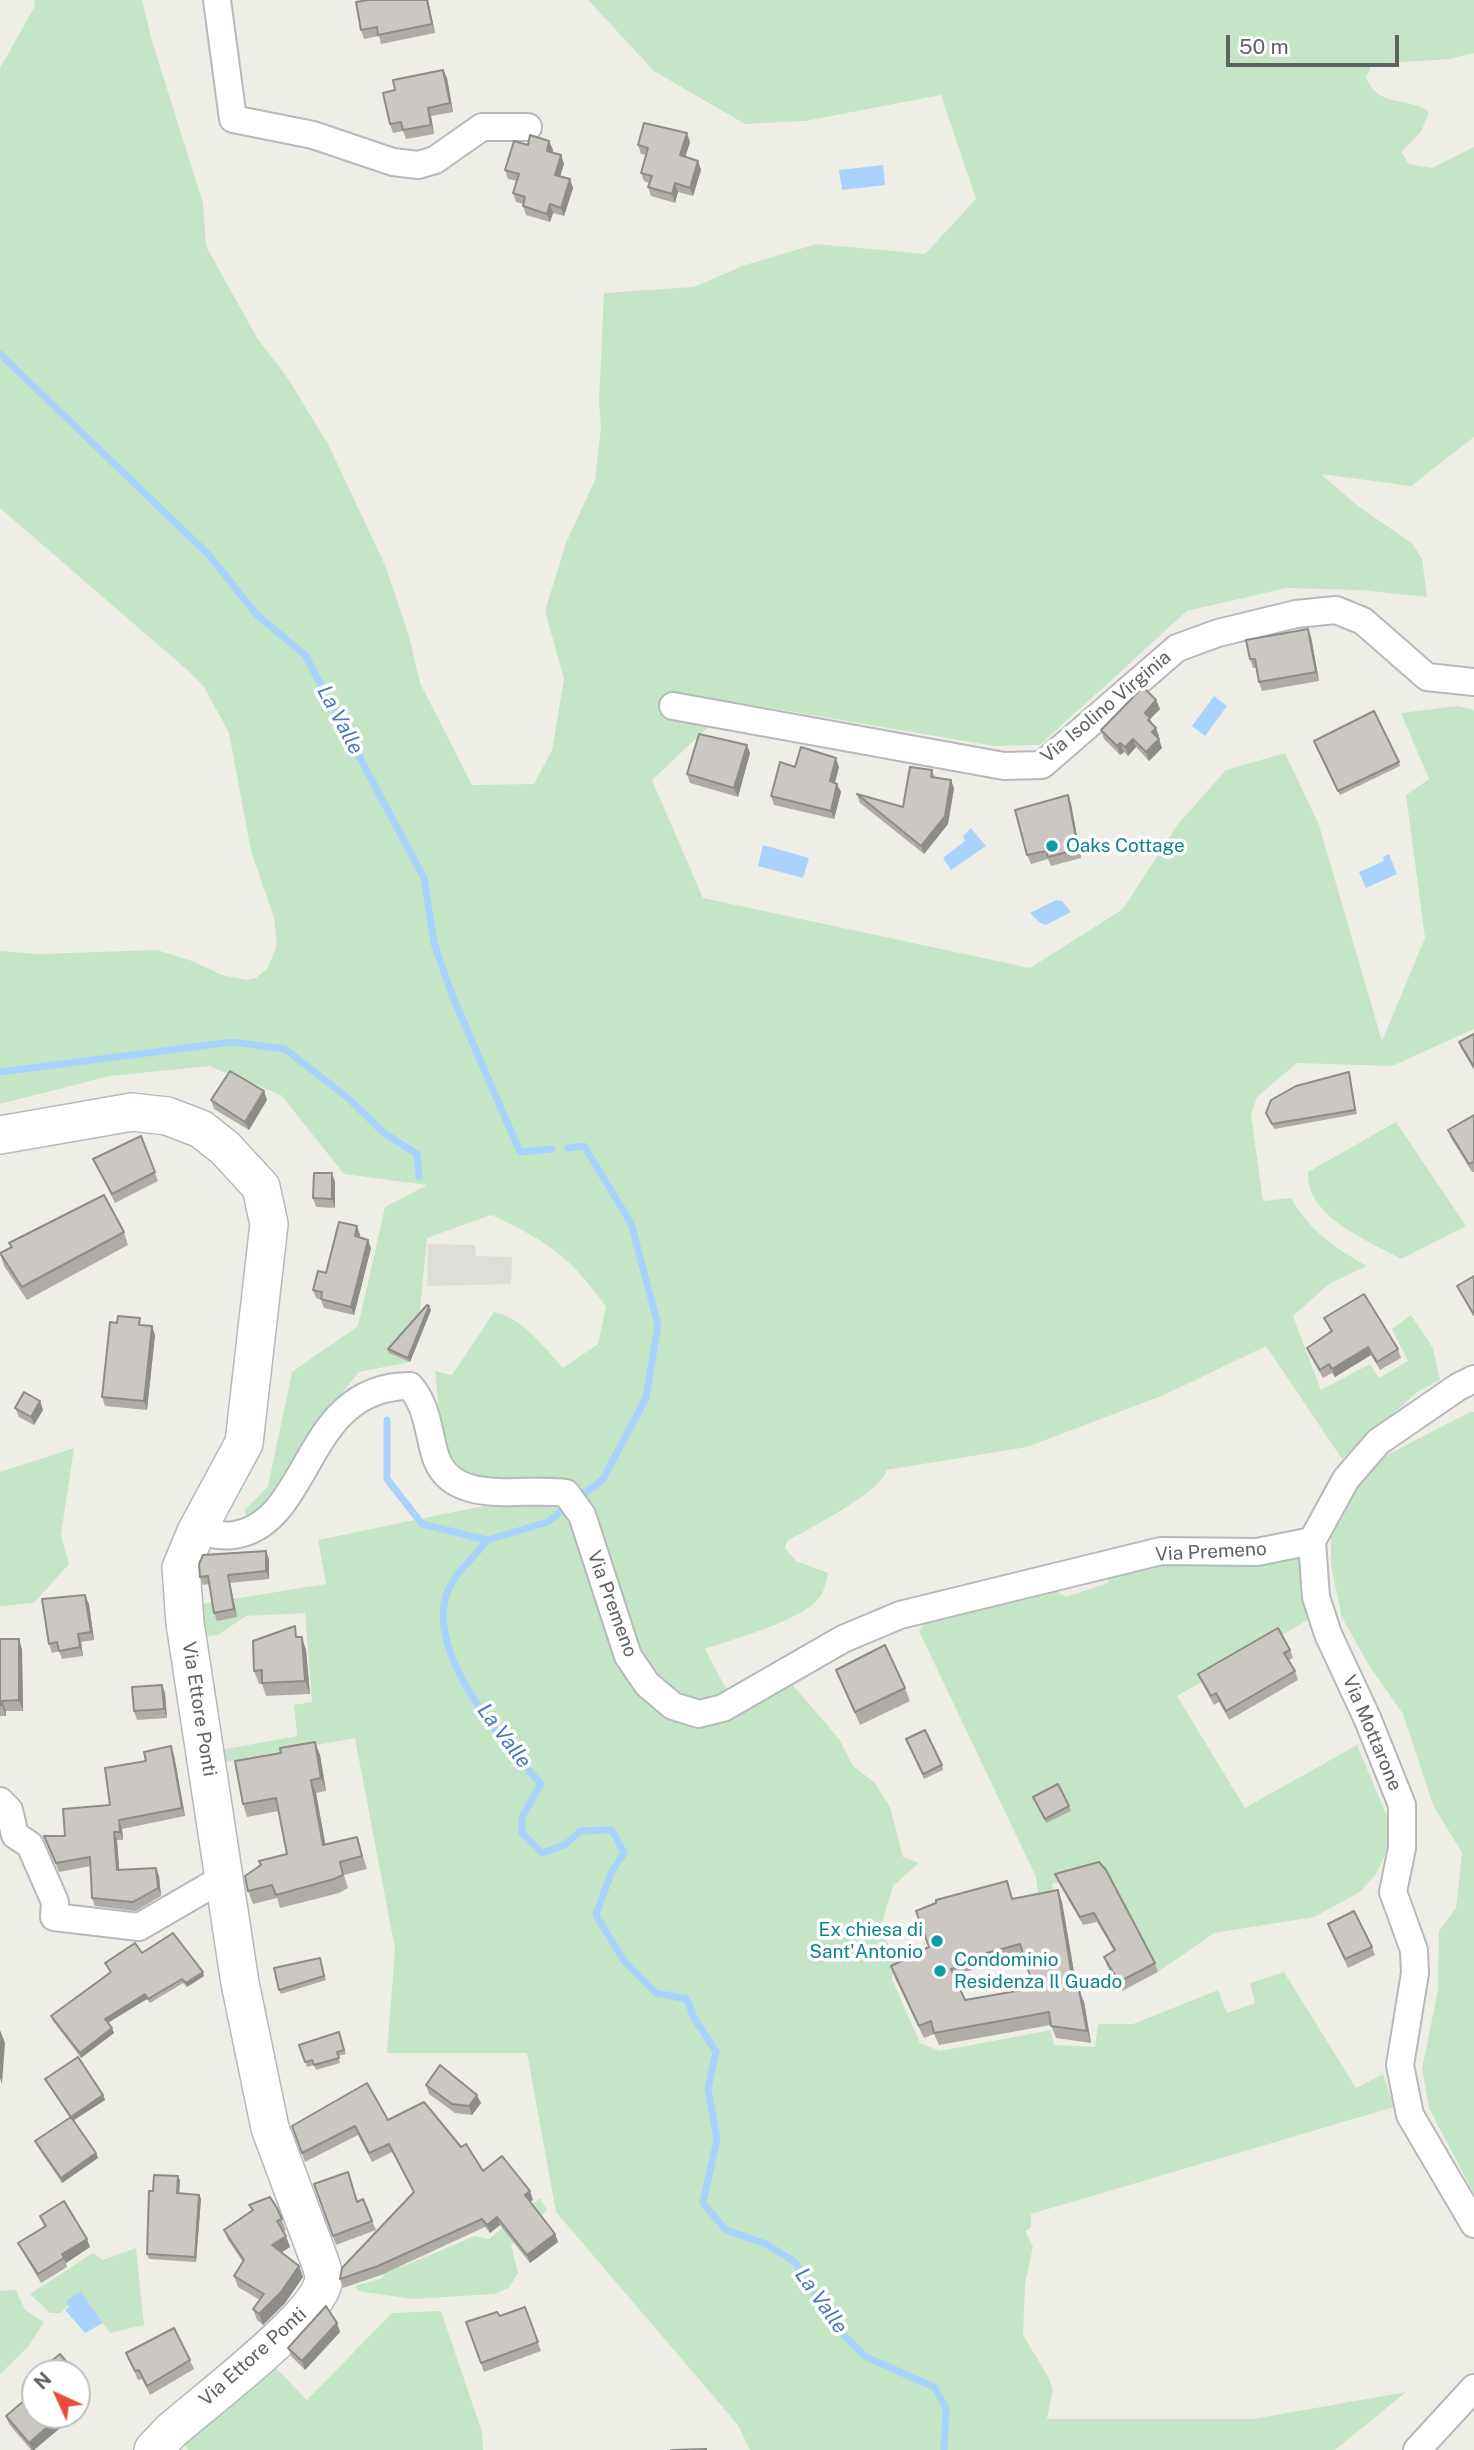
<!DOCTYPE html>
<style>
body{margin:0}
#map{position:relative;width:1474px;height:2450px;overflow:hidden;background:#efeee6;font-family:"Public Sans",sans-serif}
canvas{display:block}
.north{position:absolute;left:21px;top:2359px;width:70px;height:70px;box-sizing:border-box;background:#fff;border:2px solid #bfc0c2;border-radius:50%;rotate:315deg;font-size:19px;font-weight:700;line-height:28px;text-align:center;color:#5e6166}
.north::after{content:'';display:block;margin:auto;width:24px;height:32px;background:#e54f37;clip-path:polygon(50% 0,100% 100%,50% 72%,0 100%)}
.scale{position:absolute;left:1226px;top:35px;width:173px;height:32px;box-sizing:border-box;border:4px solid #5e6166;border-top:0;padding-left:9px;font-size:21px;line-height:24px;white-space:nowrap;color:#5e6166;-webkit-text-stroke:5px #fff;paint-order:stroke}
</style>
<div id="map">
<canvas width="1474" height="2450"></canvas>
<div class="north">N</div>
<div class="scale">50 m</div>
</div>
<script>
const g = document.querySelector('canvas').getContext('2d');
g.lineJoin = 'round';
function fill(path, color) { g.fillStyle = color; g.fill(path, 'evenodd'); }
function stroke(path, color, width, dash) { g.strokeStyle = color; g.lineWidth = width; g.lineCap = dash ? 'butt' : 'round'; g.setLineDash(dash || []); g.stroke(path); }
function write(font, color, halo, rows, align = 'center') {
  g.font = font + ' "Public Sans",sans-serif'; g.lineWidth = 7; g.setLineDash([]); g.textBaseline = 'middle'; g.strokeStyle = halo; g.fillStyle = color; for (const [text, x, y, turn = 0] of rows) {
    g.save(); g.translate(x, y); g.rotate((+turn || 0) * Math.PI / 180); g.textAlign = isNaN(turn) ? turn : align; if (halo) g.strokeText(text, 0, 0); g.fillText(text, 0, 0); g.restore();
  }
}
fill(new Path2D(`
 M428,1244L475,1245L476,1256L512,1257L511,1284L427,1286Z`), '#deddd8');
fill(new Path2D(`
 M35,0H142L152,41L203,203L206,246L257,338L287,377L328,444L385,565L409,636L420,683L472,785L534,784L552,750L564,679L545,611L566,543L595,480L601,427L599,402L604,293L694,287L745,265L817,244L925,254L976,199L941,95L805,121L745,124L654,71L588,0H1474V53L1450,59L1372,64L1366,77C1378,109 1409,96 1429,112L1421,132L1401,152L1409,164L1432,168L1474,147V437L1411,486L1321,474L1358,506L1413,544L1422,559L1427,597L1360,590L1286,588L1187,611L1040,745L994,746L735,702L652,780L703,898L1030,968L1123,909L1178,824L1226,770L1285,753L1319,825L1382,1041L1425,938L1406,795L1429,779L1401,713L1458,706L1474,710V1029L1392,1066L1297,1063L1257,1097L1251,1115L1263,1201L1291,1198C1310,1231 1335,1248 1367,1266L1329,1284L1293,1316L1321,1390L1370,1364L1379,1378L1408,1361L1392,1329L1411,1315L1433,1348L1440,1380L1417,1392L1342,1459L1266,1346L1164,1395L1027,1447L886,1470C885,1490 807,1530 787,1541L785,1548L796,1561L828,1573C826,1580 825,1588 822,1594C807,1620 733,1639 705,1649L740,1715L792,1684L839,1739L853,1766L874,1782L890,1807L903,1857L919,1863L893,1886L881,1926L895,1962L892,1979L920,2043L940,2051L1051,2030L1054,2045L1095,2047L1098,2024H1133L1218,1990L1227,2013L1255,2003L1250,1983L1284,1972L1356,2088L1383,2074L1394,2107L1031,2214V2227L1025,2231L1033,2247L1025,2284L1023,2335L1049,2378L1053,2390L1047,2419H1253L1406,2392L1335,2450H750L738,2425L556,2212L527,2053H387L395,1949L355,1738L221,1763L220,1750L297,1736L294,1705L312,1702L305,1613L246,1616L218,1635L201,1637L196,1605L326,1584L318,1540L488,1505L511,1484C430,1479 443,1435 435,1371L452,1375L494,1312C522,1317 544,1347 563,1368L598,1344L606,1307C571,1257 546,1240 491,1215L427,1238L418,1331L410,1362L359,1372L322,1417L268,1507L250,1519L244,1511L268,1486L292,1372L358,1326L385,1207L427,1185L344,1174L281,1095L209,1066L110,1076L0,1104V951L39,954L157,950L192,961L222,975L247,980L256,978L268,968L277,944L274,918L251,851L229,733L204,687L186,669L0,508V68L34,8Z
 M1396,1122L1466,1226L1401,1259C1370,1241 1305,1217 1308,1172Z
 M1470,1412H1474V2194L1429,2108L1422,2069L1438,1990L1439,1931L1456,1908L1462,1853L1433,1805L1403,1714L1370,1667L1342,1618L1331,1566V1532L1349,1496L1383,1457Z
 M74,1448L61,1535L69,1564L34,1603L0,1606V1472Z
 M1292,1553L1303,1561L1311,1618L1177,1696L1245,1808L1357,1745L1390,1823V1845L1376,1874L1360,1892L1314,1917L1214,1933L1158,1972L1102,1871L1052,1884L1056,1903L1040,1906L1036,1877L919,1631L927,1619L1047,1585L1066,1597L1108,1583V1577L1172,1559Z
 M540,2198L547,2210L511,2245L518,2273L509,2288L494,2294L413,2299L358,2291L355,2286L383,2278L378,2253L389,2247L399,2268L475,2236L489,2239Z
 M136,2248L144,2325L110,2333L81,2291L61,2313H50L30,2294L93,2253L103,2260Z
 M16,2290L25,2310L44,2322L28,2347L0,2374V2291Z
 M441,2311L482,2432L483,2450H188L182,2436L270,2362L307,2400L392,2313Z`), '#c4e6c6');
fill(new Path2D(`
 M883,165L885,185L842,190L839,170Z
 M1214,696L1227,706L1205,736L1192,726Z
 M971,828L986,846L951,870L943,858L965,841L963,836Z
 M763,845L809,858L803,878L758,866Z
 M1389,854L1397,874L1366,888L1359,872L1384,861L1383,857Z
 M1056,900L1062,901L1071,912L1046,925L1040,923L1030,913Z
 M81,2291L103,2323L85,2333L65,2310L69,2307L66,2301Z`), '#a9d3fd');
stroke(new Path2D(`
 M0,354L209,555L257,615L305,655L424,878L434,943L452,995L520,1152L552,1149
 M0,1072L232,1042L285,1049L348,1098L384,1133L417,1154L419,1177
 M568,1148L584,1146L631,1223L658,1325L646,1398L603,1479L578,1499
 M387,1420V1479L422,1524L487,1540
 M568,1506L548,1522L487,1540C477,1555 462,1566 453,1581C414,1641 502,1741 541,1784L522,1817V1833L542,1853L565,1845L580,1831L612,1830L624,1853L611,1873L596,1915L624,1961L656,1993L687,1999L693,2016L716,2052L708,2089L717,2139L703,2203L726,2230L766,2244L795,2262L810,2289L832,2311L839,2330L866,2357L934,2387L946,2408L944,2450`), '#a9d3fd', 7);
const street = new Path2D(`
 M217,0L233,119L313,135L393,162L418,165L435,160L482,127H528
 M673,706L1004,766L1042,765L1177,648L1218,633L1296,614L1336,610L1363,621L1427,677L1474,682
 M1474,1379L1458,1387L1378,1442L1346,1479L1312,1541L1316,1597L1328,1634L1368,1720L1402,1805V1848L1393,1892L1414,1950L1415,1973L1400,2065L1410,2115L1474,2224
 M196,1532C208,1533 222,1537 234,1535C313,1523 302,1386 410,1386C426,1404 428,1428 434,1451C448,1510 524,1486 566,1493L582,1515L628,1656L647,1684L673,1706L699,1714L723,1708L843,1639L900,1615L1161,1551L1257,1552L1312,1541
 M0,1801L9,1810L15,1835L30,1845L55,1902L54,1917L139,1927L225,1877
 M1417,2450L1474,2388`);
const secondary = new Path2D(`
 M0,1135L132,1112L167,1116L201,1129L225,1148L261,1187L269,1224L244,1443L196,1532L181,1568L185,1623L240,1983L270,2128L320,2262C322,2268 325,2276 323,2283C316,2318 201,2404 170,2432L153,2450`);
stroke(street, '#b6b8bc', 30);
stroke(secondary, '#b5b8bd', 40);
stroke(street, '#fff', 26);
stroke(secondary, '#fff', 37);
fill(new Path2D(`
 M428,0L435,33L381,44L379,36L364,39L361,30Z
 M443,70L447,78L453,112L431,116L434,134L406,139L403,131L393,133L390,124L395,90Z
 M549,141L553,150L552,153L561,155L564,164L560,176L573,188L564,216L553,213L550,222L526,215L523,206V204L516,202L513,193L517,181L508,179L505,170L528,145Z
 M690,142L685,157L698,161L701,170L693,196L678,192L675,203L651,196L648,187L649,183L644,181L641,173L646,155L641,154L638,145Z
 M1308,629L1311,637L1319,681L1262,691L1259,682L1256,668H1253L1250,659Z
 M1156,700L1160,709L1150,719L1159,736L1158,738L1162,748L1149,761L1136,747L1128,756L1124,752L1120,755L1104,739L1101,730Z
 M1315,745L1399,762L1400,766L1340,795Z
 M750,753L738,797L690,783L687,774Z
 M795,767H839L835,783L841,792L834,819L774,805L771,796Z
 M932,770L935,777L954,788L948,824L924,854L860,803L857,794L903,807Z
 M1068,795L1071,804L1081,858L1051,866L1048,859L1031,864L1027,855Z
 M1474,1034V1070L1461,1048L1459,1042Z
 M1349,1072L1357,1114L1274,1129L1266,1113Z
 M264,1091L267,1100L249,1130L214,1109L211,1100Z
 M1474,1115V1172H1472L1451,1138L1448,1130Z
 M141,1136L158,1181L115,1203L93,1159Z
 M335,1182V1208L316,1207L313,1198Z
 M124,1232L128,1245L27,1300L4,1266L0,1253L11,1247L9,1243Z
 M360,1235V1237L371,1248L354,1315L324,1308L321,1300L316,1298L313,1290L326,1273Z
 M431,1310L410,1362L389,1353L388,1349Z
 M1324,1318L1398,1349L1401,1358L1380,1370L1371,1355L1335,1377L1332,1373L1323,1378L1310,1356L1307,1348L1331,1332Z
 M117,1323L152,1326L155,1335L147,1410L105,1406L102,1397Z
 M40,1401L43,1410L34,1425L19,1417L15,1408Z
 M269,1559V1579L230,1583L237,1617L217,1621L214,1613L209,1584L203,1585L200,1577Z
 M89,1604L94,1640L81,1642L83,1656L62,1659L59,1651L52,1653L49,1644Z
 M299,1637L306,1650L310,1694L266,1696L262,1684H259L254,1671Z
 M0,1639H19L22,1650L23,1711H6V1716H0Z
 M1290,1650L1293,1658L1289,1660L1295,1671L1298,1680L1229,1720L1219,1702L1214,1705L1202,1683L1198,1674Z
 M836,1670L905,1688L910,1701L860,1725Z
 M165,1693L167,1718L137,1720L134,1711Z
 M315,1742L320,1755L326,1791L316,1793L325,1845L357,1837L367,1869L344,1875L348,1888L339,1893L280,1908L277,1898L253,1904L248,1891L287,1854L279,1811L247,1817L243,1804L281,1753Z
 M908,1743L942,1765L943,1770L924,1779Z
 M174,1755L185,1816L122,1829L123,1840H117L119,1870L159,1876L161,1896L136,1911L95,1906L92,1898L91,1866L59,1872L44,1836H65L110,1805L146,1761Z
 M1033,1797L1069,1806L1071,1811L1046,1823Z
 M1055,1874L1155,1963L1158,1972L1122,1991L1107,1966L1104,1957L1114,1951L1097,1922L1083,1925L1058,1882Z
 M1058,1890L1062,1902L1077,1989L1079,1990L1084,2002L1091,2043L1056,2038L1051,2025L939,2045L934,2034L924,2038L895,1978L891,1966L929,1947L1013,1899ZM1024,1956L1034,1988L965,2000L956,1981L963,1979L961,1973Z
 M1328,1924L1372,1947L1375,1955L1348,1968Z
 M142,1953L204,1976L187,1987L183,1983L150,2003L147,1999L108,2023L114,2033L81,2058L53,2021L51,2016L110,1972L105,1963Z
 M320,1958L326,1980L281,1994L279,1990Z
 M339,2032L346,2054L338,2056L340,2063L316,2070L314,2065L307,2067L299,2045Z
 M45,2079L103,2095L105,2100L73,2121L96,2153L98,2158L62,2183L37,2146L35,2141L70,2118L47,2083Z
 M426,2085L481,2103L472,2115L455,2113L429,2094Z
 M388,2120L461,2147L483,2171L533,2200L530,2201L555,2234L558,2242L530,2263L500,2225L490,2233L485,2227L381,2275L343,2288L340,2279L414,2193L392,2152L372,2162L358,2135L305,2162L292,2126Z
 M178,2176L180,2180L179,2193L199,2195L201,2199L196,2262L149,2259L147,2254L153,2191Z
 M351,2181L357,2202L363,2199L376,2230L336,2245L314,2184Z
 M249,2205L277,2208L286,2230L283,2231L290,2247L281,2252L299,2266L303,2277L285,2303L263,2325L257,2320L253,2309L260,2300L238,2287L234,2276L243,2262L228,2240L224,2230L252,2211Z
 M40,2216L90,2247L66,2263L67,2267L41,2283L22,2251L18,2243L44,2227Z
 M525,2307L541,2351L484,2372L466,2322L500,2316Z
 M337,2323L340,2332L305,2370L291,2356L288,2348Z
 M126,2353L190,2360L194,2369L150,2395L142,2379L138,2380Z
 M23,2385L66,2423L34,2450H31L9,2424L6,2416L29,2396L26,2394Z`), '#afaca8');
fill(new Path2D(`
 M427,0H428L435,33L432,24Z
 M443,70L447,78L453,112L450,103Z
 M428,108L431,116L434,134L431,125Z
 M687,133L690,142L683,164L680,155Z
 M549,141L553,150L550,160L547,151Z
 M561,155L564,164L558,183L555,175Z
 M698,161L701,170L693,196L690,188Z
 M570,179L573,188L564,216L561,208Z
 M675,183L678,192L675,203L672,194Z
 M550,204L553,213L550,222L547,214Z
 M1308,629L1311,637L1319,681L1316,672Z
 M1156,700L1160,709L1150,719L1153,726L1151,729L1145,713Z
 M1156,728L1159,736L1155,741L1152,732Z
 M1133,739L1136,747L1128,756L1125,747Z
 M1159,739L1162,748L1149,761L1146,752Z
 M1120,743L1124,752L1120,755L1117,746Z
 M747,745L750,753L738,797L734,788Z
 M836,758L839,767L833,789L830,781Z
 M951,780L954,788L948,824L924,854L921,846Z
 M837,784L841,792L834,819L831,811Z
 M1068,795L1071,804L1081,858L1078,849Z
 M264,1091L267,1100L249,1130L245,1122Z
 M332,1173L335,1182V1208L332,1199Z
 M357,1226L360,1235L358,1244L355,1236Z
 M368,1240L371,1248L354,1315L351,1307Z
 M429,1306L431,1310L410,1362L408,1358Z
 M152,1326L155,1335L147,1410L144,1401Z
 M1368,1347L1371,1355L1335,1377L1332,1369Z
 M40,1401L43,1410L34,1425L31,1417Z
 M266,1551L269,1559V1579L266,1571Z
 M228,1575L230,1583L237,1617L234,1609Z
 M85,1595L89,1604L94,1640L91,1632Z
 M78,1634L81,1642L83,1656L80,1647Z
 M302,1637L306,1650L310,1694L305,1681Z
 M19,1639L22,1650L23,1711L19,1700Z
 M162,1685L165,1693L167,1718L164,1709Z
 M2,1701L6,1711V1716L2,1705Z
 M315,1742L320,1755L326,1791L321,1778Z
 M171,1746L174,1755L185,1816L182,1808Z
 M311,1780L316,1793L328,1858L323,1845Z
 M119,1820L122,1829L123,1840L120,1832Z
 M114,1832L117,1840L120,1879L117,1870Z
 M156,1868L159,1876L161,1896L158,1888Z
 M1058,1890L1062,1902L1079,2001L1074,1989Z
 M203,1972L204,1976L187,1987L186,1983Z
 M1079,1990L1084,2002L1091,2043L1087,2031Z
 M145,1994L147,1999L107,2023L105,2019Z
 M112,2028L114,2033L81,2058L80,2053Z
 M0,2030L5,2043L2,2084L0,2078Z
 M103,2095L105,2100L72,2121L71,2117Z
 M477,2095L481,2103L472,2115L469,2106Z
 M96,2153L98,2158L62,2183L61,2178Z
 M178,2176L180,2180L179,2197L177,2193Z
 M530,2191L533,2200L528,2203L525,2195Z
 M199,2195L201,2199L196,2262L195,2257Z
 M497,2217L500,2225L490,2233L487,2225Z
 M555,2234L558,2242L530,2263L527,2255Z
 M286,2236L290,2247L276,2256L272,2245Z
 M87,2239L90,2247L66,2263L62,2254Z
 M299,2266L303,2277L285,2303L263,2325L259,2314Z
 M337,2323L340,2332L305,2370L302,2361Z
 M79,2376L82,2385L77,2389V2378Z
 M61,2415H63L66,2423L34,2450H32L29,2443Z`), '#8e8c88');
const building = new Path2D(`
 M368,0H427L432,24L378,35L377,27L361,30L356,2Z
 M443,70L450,103L428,108L431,125L403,130L401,122L390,124L383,93L395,90L393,80Z
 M644,123L687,133L680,155L698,161L690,188L675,183L672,194L648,187L652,176L641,173L648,148L638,145Z
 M530,135L549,141L547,151L561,155L555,175L570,179L561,208L550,204L547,214L523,206L525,197L513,193L519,174L505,170L514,141L528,145Z
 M1308,629L1316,672L1259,682L1255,659H1250L1246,640Z
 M1143,687L1156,700L1145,713L1150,718L1148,720L1156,728L1152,732L1159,739L1146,752L1133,739L1125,747L1120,743L1117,746L1101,730Z
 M1374,711L1399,762L1338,791L1314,741Z
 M699,734L747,745L734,788L687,774Z
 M801,747L836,758L830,781L837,784L831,811L771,796L780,762L795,767Z
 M910,767L932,770L931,777L951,780L945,816L921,846L857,794L903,807Z
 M1068,795L1078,849L1048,857L1046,851L1027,855L1015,810Z
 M1474,1034V1067L1459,1042Z
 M230,1071L264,1091L245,1122L211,1100Z
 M1349,1072L1355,1110L1272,1124L1266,1113L1271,1100L1296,1086Z
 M1474,1115V1162L1469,1164L1448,1130Z
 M141,1136L155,1172L112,1194L93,1159Z
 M314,1173H332V1199L313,1198Z
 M104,1195L124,1232L22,1287L0,1253L12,1247L9,1243Z
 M339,1222L357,1226L355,1236L368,1240L351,1307L321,1299L322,1292L313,1290L318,1271L326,1273Z
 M1474,1276V1315L1457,1286Z
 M1364,1294L1398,1349L1377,1362L1368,1347L1332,1369L1329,1364L1320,1370L1307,1348L1332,1331L1324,1318Z
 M427,1305L429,1306L408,1358L388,1349Z
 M118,1316L140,1318L139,1325L152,1326L144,1401L102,1397L110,1322L117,1323Z
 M24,1392L40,1401L31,1417L15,1408Z
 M266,1551V1571L228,1575L234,1609L214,1613L208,1576L200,1577L199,1564L203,1555Z
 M85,1595L91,1632L78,1634L80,1647L59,1651L57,1642L49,1644L42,1599Z
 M295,1626L296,1637H302L305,1681L262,1683V1670L254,1671L253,1641Z
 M1278,1628L1290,1650L1284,1653L1295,1671L1226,1711L1216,1693L1211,1696L1198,1674Z
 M0,1639H19V1700L2,1701V1705H0Z
 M885,1645L905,1688L855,1712L836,1670Z
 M162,1685L164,1709L134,1711L132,1687Z
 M925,1730L942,1765L923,1774L906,1739Z
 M315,1742L321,1778L311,1780L323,1845L357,1837L362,1856L340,1862L343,1875L334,1879L276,1895L272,1885L248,1891L245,1876L261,1865L259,1861L287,1854L276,1798L243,1804L235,1761L281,1753L280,1748Z
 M171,1746L182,1808L119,1820L120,1832H114L117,1870L156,1868L158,1888L133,1902L92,1898L90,1857L56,1863L44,1836H65L63,1809L110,1805L105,1768L146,1761L144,1752Z
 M1058,1784L1069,1806L1045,1819L1033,1797Z
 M1099,1862L1106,1870L1155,1963L1119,1982L1104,1957L1115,1950L1094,1913L1080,1917L1055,1874Z
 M1007,1881L1012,1899L1058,1890L1074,1989L1079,1990L1087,2031L1051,2026L1049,2012L934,2033L931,2021L919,2026L891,1966L929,1947L916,1911L936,1903V1900ZM1020,1944L1034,1988L965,2000L951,1969L958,1967L957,1961Z
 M1354,1911L1372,1947L1345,1959L1328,1924Z
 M173,1933L203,1972L186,1983L182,1979L148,1999L145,1994L105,2019L112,2028L80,2053L51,2016L111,1972L105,1963L135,1943L142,1953Z
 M320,1958L324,1976L279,1990L274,1968Z
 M339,2032L344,2050L337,2052L339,2058L314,2065L312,2060L305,2062L299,2045Z
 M78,2057L103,2095L71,2117L45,2079Z
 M440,2065L477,2095L469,2106L452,2104L426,2085Z
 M367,2083L388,2120L424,2102L461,2147L466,2144L483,2171L502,2156L530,2191L525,2195L555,2234L527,2255L497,2217L487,2225L482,2219L378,2266L340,2279L342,2268L414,2192L389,2144L369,2153L355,2126L302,2153L292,2126Z
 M71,2117L96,2153L61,2178L35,2141Z
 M348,2172L357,2202L363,2199L372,2221L333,2236L314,2184Z
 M154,2175L178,2176L177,2193L199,2195L195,2257L147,2254L149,2191H153Z
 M270,2197L277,2208L282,2219L277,2221L286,2236L272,2245L299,2266L281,2292L259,2314L253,2309L264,2294L234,2276L244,2260L224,2230L253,2210L249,2205Z
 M64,2201L87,2239L62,2254L64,2258L38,2274L18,2243L46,2226L40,2216Z
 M326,2306L337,2323L302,2361L288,2348Z
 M525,2307L538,2342L481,2363L466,2322L497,2312L500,2316Z
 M174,2328L190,2360L147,2386L139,2370L135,2371L126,2353Z
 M60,2354L76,2373H37Z
 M35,2375V2415H61L29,2443L6,2416L32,2394L23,2385Z
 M706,2449V2450H671Z`);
fill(building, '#cbc8c3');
stroke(building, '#8e8c88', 2);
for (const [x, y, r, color] of [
 [1052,846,7,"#0f9aa8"],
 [937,1941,7,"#0f9aa8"],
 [940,1971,7,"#0f9aa8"]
]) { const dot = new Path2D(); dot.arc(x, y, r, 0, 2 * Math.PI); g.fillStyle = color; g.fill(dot); stroke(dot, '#fff', 2.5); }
write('19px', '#5e6166', '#fff', [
 ["Via Isolino Virginia",1106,707,-40],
 ["Via Premeno",1211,1552,-3],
 ["Via Premeno",612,1604,70],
 ["Via Ettore Ponti",199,1709,81],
 ["Via Mottarone",1372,1733,67],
 ["Via Ettore Ponti",253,2357,-42]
]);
write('19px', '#0d838f', '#fff', [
 ["Oaks Cottage",1066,846],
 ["Ex chiesa di",923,1930,"right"],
 ["Sant'Antonio",923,1952,"right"],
 ["Condominio",954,1960],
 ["Residenza Il Guado",954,1982]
], 'left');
write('italic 21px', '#4878b8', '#fff', [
 ["La Valle",340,720,62],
 ["La Valle",504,1736,53],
 ["La Valle",821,2301,55]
]);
</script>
